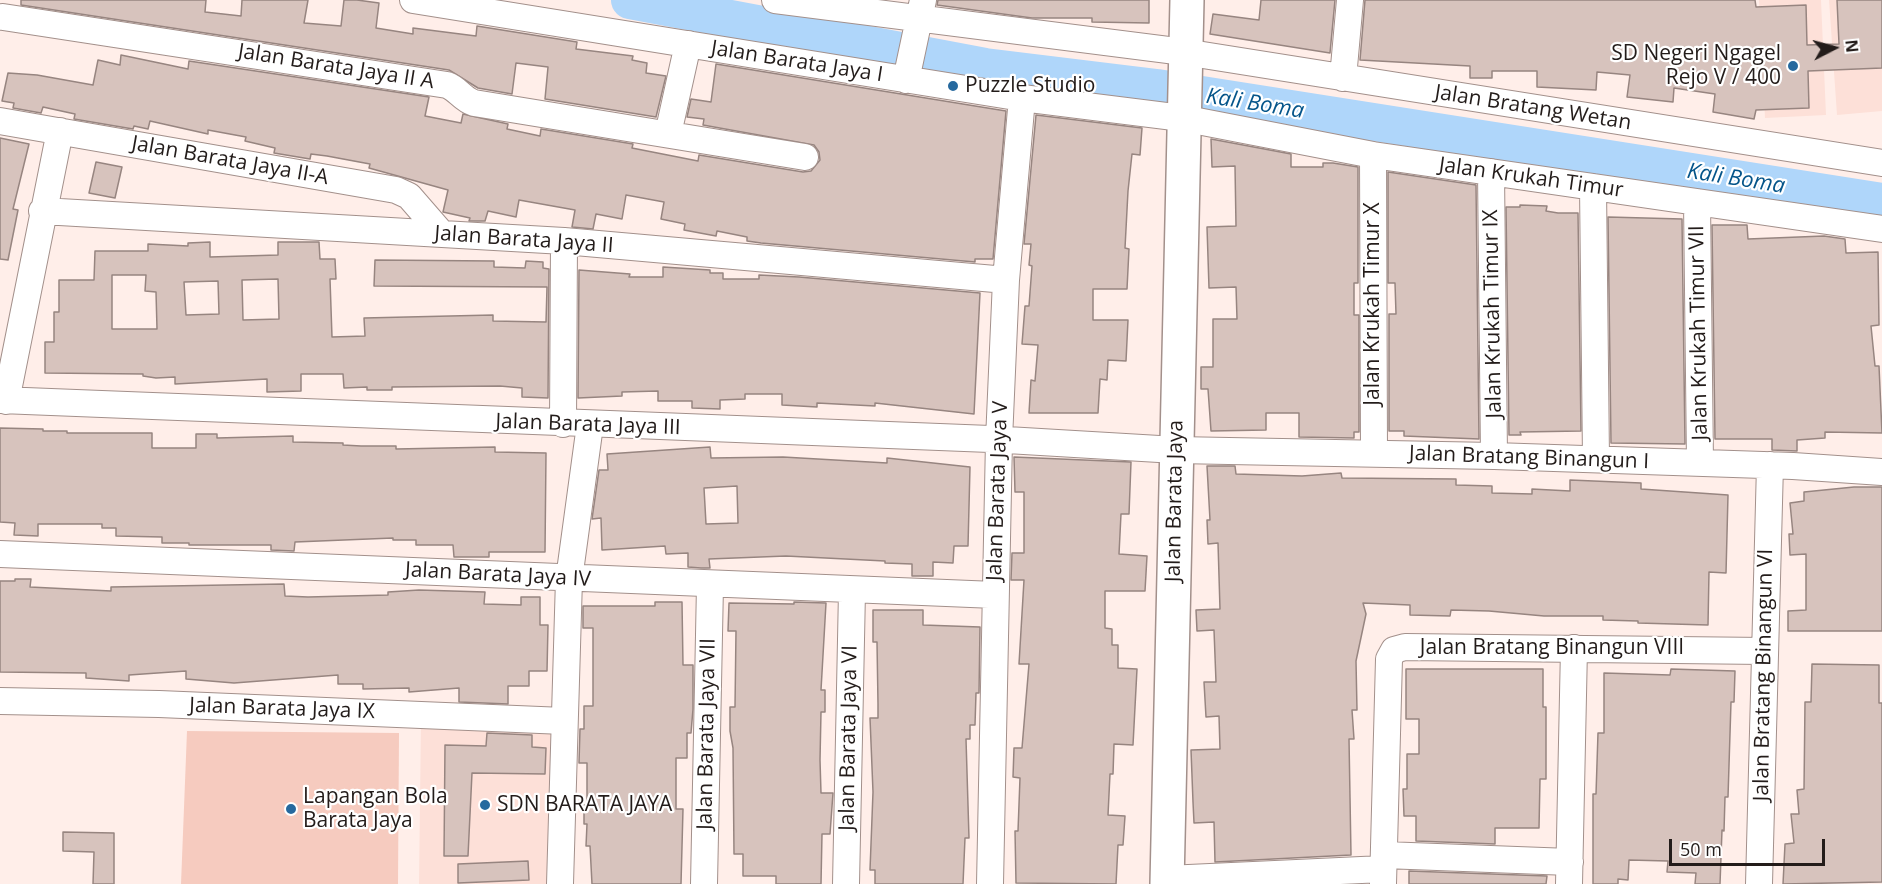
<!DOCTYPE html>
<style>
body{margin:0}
#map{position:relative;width:1882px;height:884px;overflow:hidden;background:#ffeee9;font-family:"Open Sans",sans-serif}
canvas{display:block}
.north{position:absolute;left:1804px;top:18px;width:60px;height:60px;-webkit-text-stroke:4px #fff;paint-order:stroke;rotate:84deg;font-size:16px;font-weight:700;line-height:24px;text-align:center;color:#231c1a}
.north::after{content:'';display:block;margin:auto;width:21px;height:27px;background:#231c1a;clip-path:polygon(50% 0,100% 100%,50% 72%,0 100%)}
.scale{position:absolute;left:1669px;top:839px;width:156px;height:27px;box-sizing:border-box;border:3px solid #231c1a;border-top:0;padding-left:8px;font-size:18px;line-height:21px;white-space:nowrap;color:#231c1a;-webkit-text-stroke:4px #fff;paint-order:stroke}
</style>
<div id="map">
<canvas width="1882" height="884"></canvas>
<div class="north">N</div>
<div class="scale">50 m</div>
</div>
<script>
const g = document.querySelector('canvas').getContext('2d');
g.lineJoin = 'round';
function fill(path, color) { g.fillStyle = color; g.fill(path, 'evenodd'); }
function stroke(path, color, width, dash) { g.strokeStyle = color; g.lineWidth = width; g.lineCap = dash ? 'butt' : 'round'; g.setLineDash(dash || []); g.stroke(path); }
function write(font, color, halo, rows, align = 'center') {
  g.font = font + ' "Open Sans",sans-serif'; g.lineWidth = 4.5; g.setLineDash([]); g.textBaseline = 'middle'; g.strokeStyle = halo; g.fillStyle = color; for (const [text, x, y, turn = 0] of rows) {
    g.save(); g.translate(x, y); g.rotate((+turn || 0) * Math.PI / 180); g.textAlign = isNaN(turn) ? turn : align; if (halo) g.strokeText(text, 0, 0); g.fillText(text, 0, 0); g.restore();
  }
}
fill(new Path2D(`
 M1759,0H1821L1826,115L1765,118Z
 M1829,0H1882V111L1837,115Z
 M421,721L554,726L548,884H419Z`), '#fde0d8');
fill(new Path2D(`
 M187,731L399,733L398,884H181Z`), '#f6cbbf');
stroke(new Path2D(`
 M630,0L985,67L1157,88L1882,202`), '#afd6fa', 38);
const building = new Path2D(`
 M21,0H206L205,12L241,16L242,0H308L304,23L341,26L344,0H357L379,3L376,28L413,34V28L476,36L477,26L577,42L576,49L633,56L632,60L647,63L646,73L666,76L656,117L545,99L548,67L516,63L512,94L478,88L449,70L21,5Z
 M938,0H1149V23L1092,22V18H1032L937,5Z
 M1261,0H1335L1330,53L1210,34L1213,14L1259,20Z
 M1365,0H1755L1756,7L1806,5L1807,45L1839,44L1837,0H1882V68L1808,71L1809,108L1756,110L1754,119L1713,112L1715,94L1674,88L1673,102L1627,97L1630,75L1597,72L1596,90L1537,87V71H1492V78H1470V66L1360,60Z
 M121,55L188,69L189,61L429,97L425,116L461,123L463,114L508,124L507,129L540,136L541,129L633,144L632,148L698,161L699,155L803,172L811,171L820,160L819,152L814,145L703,125L704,119L687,117L691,99L711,102L716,64L1006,111L993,259H975V262L761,243L747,241V237L717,231L716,236L684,230L685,224L661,219L664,202L626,195L622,219L596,214L593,229L572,227L575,210L519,200L516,217L488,211L485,221H469L470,218L443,212L448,190L369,168L370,164L327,156L311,154L310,159L274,153L275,148L245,141L246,137L208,130V134L150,121L148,129L134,126L133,129L74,119L75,114L43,107L41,113L13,108L14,103L2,101L8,73L37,75L93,85L98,60L120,65Z
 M1036,115L1142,128L1140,155L1132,154L1128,191L1125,248L1129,249L1127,289H1093V320H1128L1126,361L1108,360L1107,380L1100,379L1098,413H1029L1031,380L1035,381L1038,345L1022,344L1025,306H1029L1032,266L1029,265L1031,244H1024Z
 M0,138L29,144L13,209L18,210L8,260L0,259Z
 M1211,139L1291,154V167H1323V163H1333L1358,167V283H1354V315H1359V432H1354V438L1299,437V413H1266V430L1211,431L1208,389H1201V367H1213V319H1237L1236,287L1209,288L1207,227L1236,226L1235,166L1212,167Z
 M96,162L122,167L115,198L89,193Z
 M1388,172L1476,185L1479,439L1404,436V431H1389V314H1396L1395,283H1388Z
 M1520,205L1547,206L1546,211L1558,213H1578L1581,431L1520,432L1521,435H1509L1506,207H1520Z
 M1608,217L1682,219L1685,444L1611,443Z
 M1712,225H1747L1748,239L1824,236L1845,239L1846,253L1878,252L1879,325L1871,326L1875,366H1879L1882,433L1825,432V438L1797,440V451L1772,450V439H1715Z
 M210,242V257L278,255V242H319L320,259H335L336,279H330L332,337L365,336L364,318L493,315V321L546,322L547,287L374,286L375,260L494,261V267L525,268L526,261L543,262V268L549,269L548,398L522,397V388L500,386L392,387V390H367V387L344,388L343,374H301V391L267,392V379L175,384V377L156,378L143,376V374L45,373V342H54V312H59V280H94L95,251H148V244L188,246V243ZM112,275H146L145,291L156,292L157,329H112ZM278,279L279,319L243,320L242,280ZM218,281L219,314L186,315L184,282Z
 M663,267L710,270V273H723V279H759V275L799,277L980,293L974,414L875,403V406L817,403V407L782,405V394H745V399L720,400V409L692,408V401H658V391L622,392V396L578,398L579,270L630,274L629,277H663Z
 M0,428L43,429V431H67V433H152V448H196V434H217V438L293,436V442L343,443V445L361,446H396V449L495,447V452L546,453L545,552H489V557H454L453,545H416V540H393V538L295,542L294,551L271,550V545H189V543H162V537L116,536V528H102V524H38V536L14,535L15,523L0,522Z
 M710,447L711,458L783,457L887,463V458L970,467L968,546H954L953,563L933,562V576H912V564L885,563V561L786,556L709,559L710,568H701L688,567V553L666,554L665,546L602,550L601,518L592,519L599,470H608L607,454ZM737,486L738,523L706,524L704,488Z
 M1014,457L1131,462L1129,514H1121L1119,554L1147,556L1145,591H1105V628L1112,629V645H1118V668L1137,669L1133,745L1114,744L1113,774H1110L1108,815L1125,816L1123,845H1118L1116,884L1016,883L1015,831H1018L1020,778L1013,777L1014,748H1022L1029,664H1019L1024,580H1011L1012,553H1024V492H1015Z
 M1207,466H1235L1236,474L1302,476L1341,473L1342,478L1456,479V485L1492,486V493L1532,494V489L1570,491V480L1641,483V489L1728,495L1726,573L1709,572L1708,625L1638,623V621L1603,620V616H1544L1489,611L1451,610L1450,616L1410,615V605L1363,603L1366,614L1356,661L1357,710H1352L1354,739H1349L1351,855L1215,862L1214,822L1194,823L1193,802L1191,750L1220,749L1219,716L1206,717L1204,682H1216L1214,630L1197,631L1196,610L1220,609L1218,543L1208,544L1207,520H1210Z
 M1854,487H1882V631H1788V611L1806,610V554L1790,555L1789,534H1793L1790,503L1804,501V492Z
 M15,579H31L30,587L111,591V587L284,584L285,596L308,597L388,595V592L419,590L485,592L484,604L521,605V597H540V625H548L547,671H529V686H508V704L459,702V688L409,692V688L363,689V684H338V675L234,683L186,679V671L129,675V681L86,678V673L0,672V581H15Z
 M655,602H682L683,665H693V709L691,733H687V758H676V809H683L681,884H592L590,846H586L587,824H584V805H587V763H579L580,729H584V706H593V628H583V606H655Z
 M794,602L826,603L821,690H825V712H821L820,760L821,793H833L830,834H822L821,884H776V876H743V854H734L733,748L730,731V707H735L736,631H728L729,603L794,604Z
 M873,610H923V625L980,627L979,693H976L975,725H970V739H966L969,838H965L963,884H875V870H870L873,792L870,718H878V704L877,642H873Z
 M1812,664L1879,665V703H1882V882L1783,884L1785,844L1794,843L1791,814H1799L1797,790L1804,789L1805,702H1811Z
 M1406,669H1543V707H1546V779H1540L1539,828H1495V844L1416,841V816H1404L1403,789H1407V754H1419V719H1406Z
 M1671,669L1735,671L1734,702H1731L1728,797H1725L1724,831L1722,830L1720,884H1695L1696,873L1667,872L1668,861L1629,860L1628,880L1618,879V884H1593V794H1596L1598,733H1604V673L1670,675Z
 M487,733L532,735V747L546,748L545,774L472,773L468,856H444L445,745L486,746Z
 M63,832L114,833V884H93L94,852L63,851Z
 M528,861L529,880L458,883V864Z
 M1409,871L1547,876L1546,884H1409Z`);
fill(building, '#d7c3bd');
stroke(building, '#978580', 1.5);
const minor = new Path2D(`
 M413,0L1022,98L1182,118L1373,155L1882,229
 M775,0L1184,52L1882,163
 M3,17L447,85C458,89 462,99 474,103L805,157
 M1343,78L1350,0
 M906,80L923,0
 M0,121L396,190L409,196L442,234
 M668,134L688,44
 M1373,155L1374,453
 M1491,172L1494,456
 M1593,187L1596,459
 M1697,202L1700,463
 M42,211L564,241L1006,280
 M0,400L990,439L1176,450L1494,456L1793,466L1882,472
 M6,401L60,131
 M563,424L564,241
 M0,554L995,595
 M0,701L159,704L564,721
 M1384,855L1570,862
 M1167,879L1383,869
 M560,884L569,579L590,425
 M704,884L710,585
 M846,884L852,591
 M990,884L999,440L1006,280L1022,98
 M1383,884L1389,659L1394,650L1405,647L1765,651
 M1569,884L1574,648
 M1759,884L1770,465`);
const major = new Path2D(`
 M1167,884L1187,0`);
stroke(minor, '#a3908b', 28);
stroke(major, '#a3908b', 36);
stroke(minor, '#fff', 26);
stroke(major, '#fff', 33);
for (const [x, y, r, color] of [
 [1793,66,6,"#26699e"],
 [953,86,6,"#26699e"],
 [485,805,6,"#26699e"],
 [291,809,6,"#26699e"]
]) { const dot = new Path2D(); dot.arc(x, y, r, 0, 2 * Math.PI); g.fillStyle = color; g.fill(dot); stroke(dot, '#fff', 2); }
write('21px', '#231c1a', '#fff', [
 ["SD Negeri Ngagel",1781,54,"right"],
 ["Rejo V / 400",1781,78,"right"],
 ["Puzzle Studio",965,86],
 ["Lapangan Bola",303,797],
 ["Barata Jaya",303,821],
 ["SDN BARATA JAYA",497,805]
], 'left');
write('21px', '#231c1a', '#fff', [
 ["Jalan Barata Jaya I",797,62,9],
 ["Jalan Barata Jaya II A",336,67,9],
 ["Jalan Bratang Wetan",1533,108,9],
 ["Jalan Barata Jaya II-A",230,161,10],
 ["Jalan Krukah Timur",1531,178,8],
 ["Jalan Barata Jaya II",524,240,4],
 ["Jalan Krukah Timur X",1373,304,-90],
 ["Jalan Krukah Timur IX",1493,314,-91],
 ["Jalan Krukah Timur VII",1699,333,-91],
 ["Jalan Barata Jaya III",588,425,2],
 ["Jalan Bratang Binangun I",1529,458,2],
 ["Jalan Barata Jaya V",998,491,-88],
 ["Jalan Barata Jaya",1175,501,-89],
 ["Jalan Barata Jaya IV",498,575,3],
 ["Jalan Bratang Binangun VIII",1552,648],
 ["Jalan Bratang Binangun VI",1764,675,-89],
 ["Jalan Barata Jaya IX",282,709,2],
 ["Jalan Barata Jaya VII",707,734,-89],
 ["Jalan Barata Jaya VI",849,738,-89]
]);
write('italic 22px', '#05558a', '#fff', [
 ["Kali Boma",1255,104,9],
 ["Kali Boma",1736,179,9]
]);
</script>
